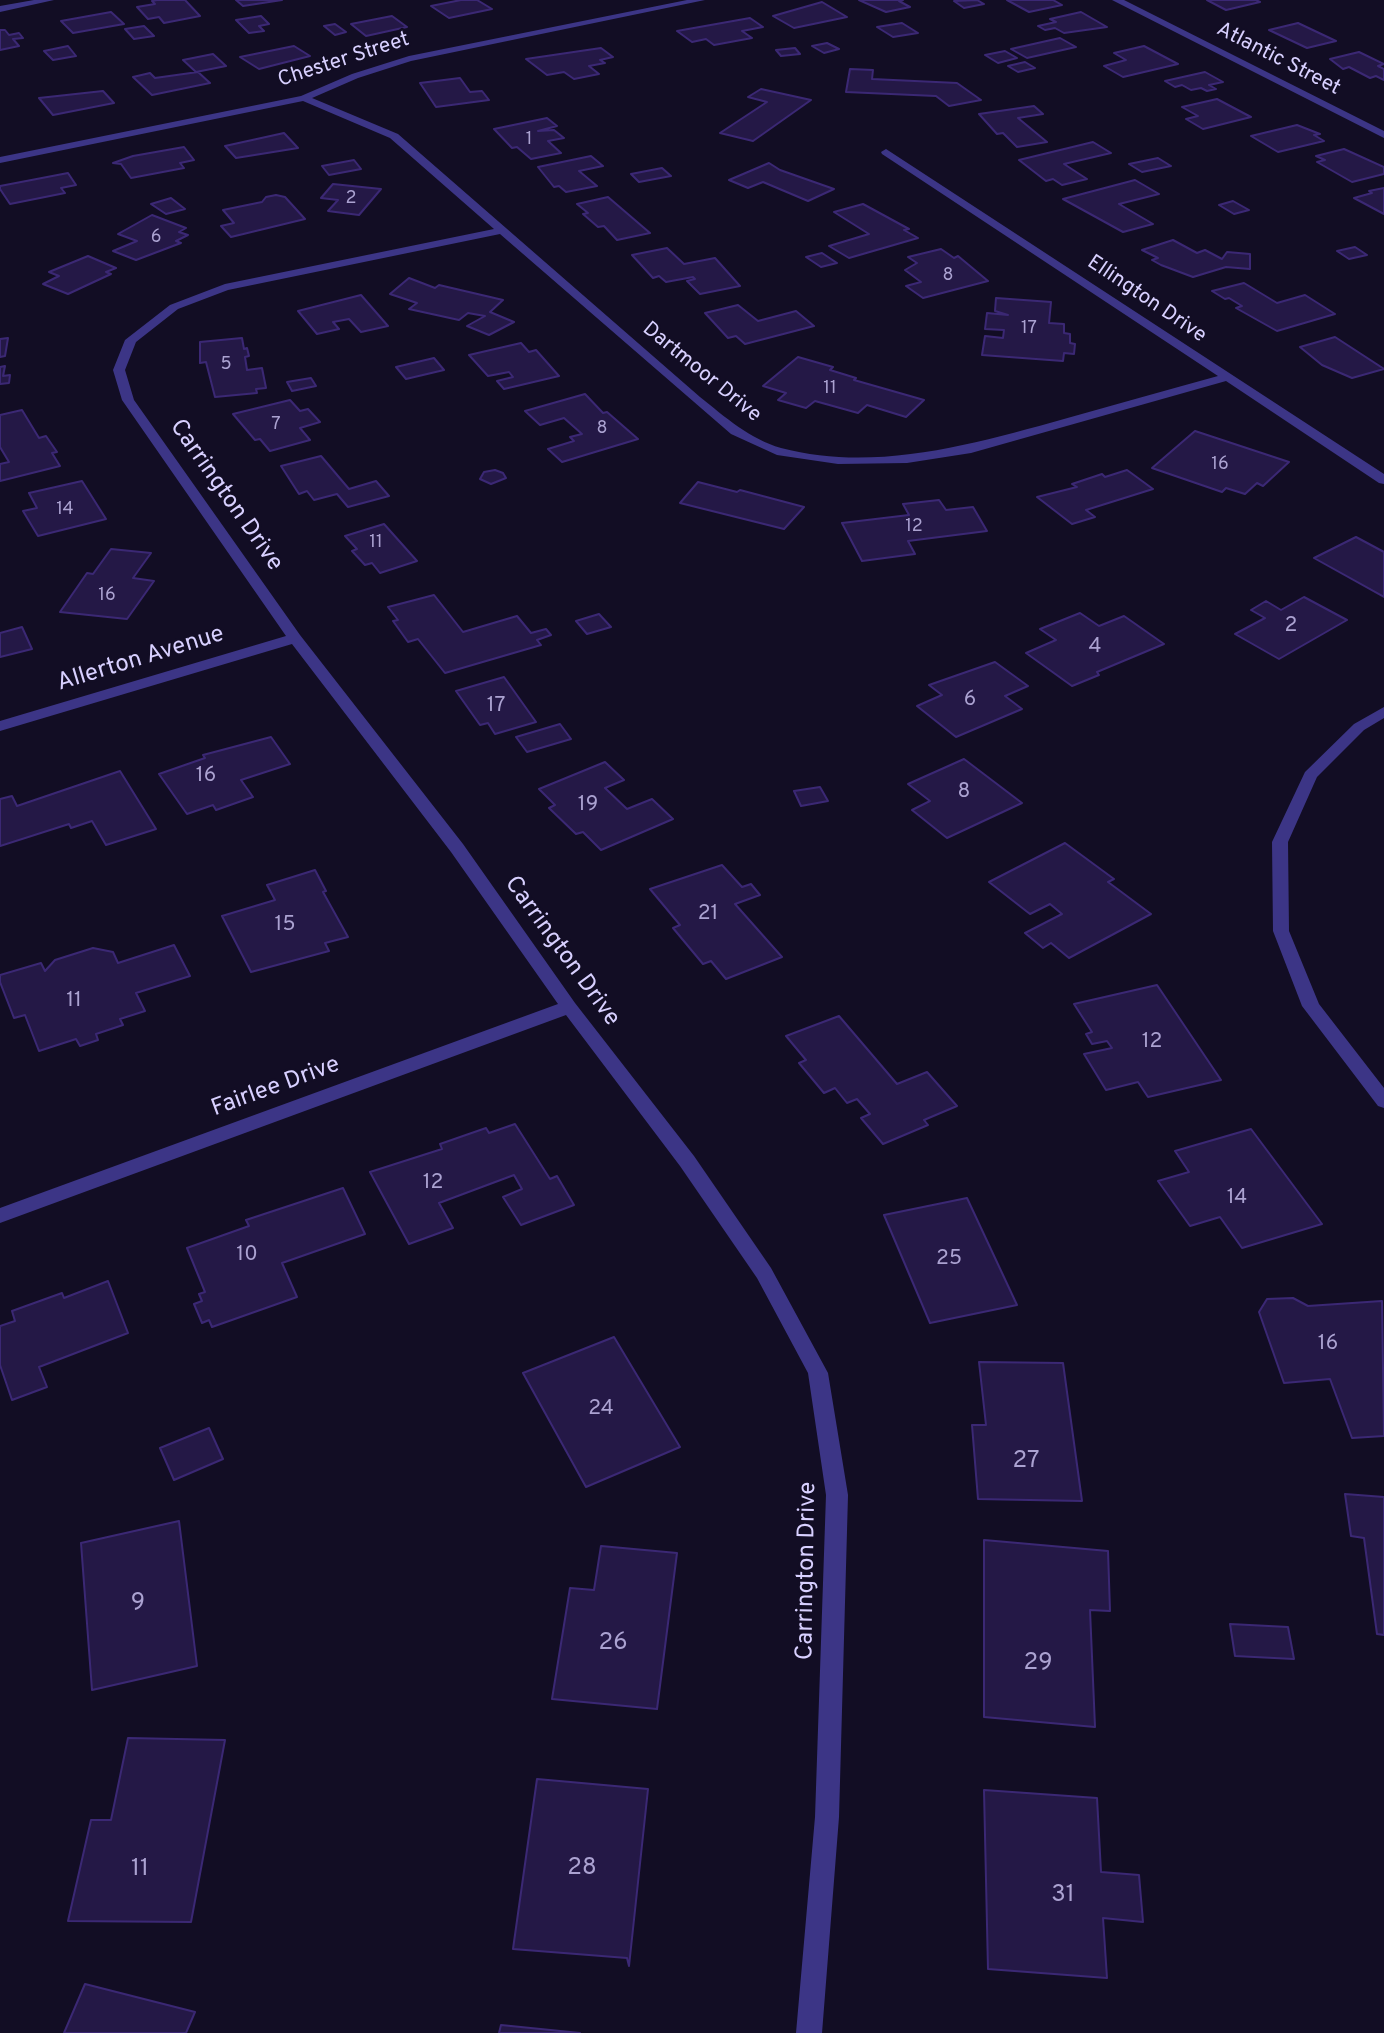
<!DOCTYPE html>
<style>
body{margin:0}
canvas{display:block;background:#120d24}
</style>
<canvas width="1384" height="2033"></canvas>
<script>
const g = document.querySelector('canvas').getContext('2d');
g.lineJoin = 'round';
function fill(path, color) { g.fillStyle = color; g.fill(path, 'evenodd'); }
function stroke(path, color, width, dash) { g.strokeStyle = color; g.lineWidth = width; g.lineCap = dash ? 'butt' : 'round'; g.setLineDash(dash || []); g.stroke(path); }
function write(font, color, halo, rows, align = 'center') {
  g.font = font + ' Overpass,sans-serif'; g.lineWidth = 5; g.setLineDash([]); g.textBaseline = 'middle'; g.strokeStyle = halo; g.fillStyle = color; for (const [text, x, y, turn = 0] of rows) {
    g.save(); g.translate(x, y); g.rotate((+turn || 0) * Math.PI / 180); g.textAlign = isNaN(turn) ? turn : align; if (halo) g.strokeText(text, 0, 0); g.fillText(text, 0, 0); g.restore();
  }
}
const building = new Path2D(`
 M185,0L200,16L164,23L159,17L148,19L137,7L155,4L152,1L157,0Z
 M236,0H282L243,6Z
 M461,0H477L492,9L449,18L431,6Z
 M859,0H903L899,1L910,7L886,12Z
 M977,0L984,4L964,8L954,1Z
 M1007,0H1053L1062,5L1029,12Z
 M1207,0H1256L1260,2L1226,10Z
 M822,2L847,17L794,28L773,16Z
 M111,12L124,24L73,33L61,21Z
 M1081,12L1107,27L1064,33L1055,28L1045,30L1038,26L1056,22L1050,19Z
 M261,16L269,24L259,26L264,31L249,33L236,20Z
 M392,16L407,27L366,36L351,24Z
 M750,18L763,27L742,31L752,38L714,45L706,39L692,42L677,31Z
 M902,23L918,33L893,37L877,27Z
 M1298,23L1336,41L1307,48L1269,30Z
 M335,24L346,32L335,35L324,26Z
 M144,26L154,36L134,39L125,29Z
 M0,30H5L9,35L19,33L23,38L13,39L19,46L0,50Z
 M1060,38L1076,47L1027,58L1011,49Z
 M827,43L839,49L824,53L812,46Z
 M68,46L76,56L53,60L44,51Z
 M294,46L310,56L259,69L240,57Z
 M1144,46L1178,64L1123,77L1104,66L1126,60L1114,53Z
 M601,48L613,57L600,60L605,63L589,66L599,74L574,79L564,72L547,75L526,59Z
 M795,48L800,54L781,56L776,50Z
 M1005,51L1017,58L998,63L985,55Z
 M1359,52L1384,64L1378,66L1384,69V80L1376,76L1370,78L1349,67L1343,69L1330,59Z
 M213,54L226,66L196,72L183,60Z
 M1025,62L1035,68L1018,72L1008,66Z
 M850,69L873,70L872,79L957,83L981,100L949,106L936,96L846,92Z
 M198,72L210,83L152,95L133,77L150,73L155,78Z
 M1205,72L1223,82L1209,85L1216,89L1207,91L1201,88L1191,90L1182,85L1175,87L1165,81Z
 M460,78L470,92L482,91L489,100L436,107L420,83Z
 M761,89L811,100L753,141L720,133L767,102L748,97Z
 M103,91L114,103L53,115L39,98Z
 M1217,99L1251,117L1203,129L1186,119L1198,116L1182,107Z
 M1034,106L1043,114L1018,118L1047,142L1017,147L1003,133L997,134L979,114Z
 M547,118L557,126L538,131L554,130L564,138L548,141L561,153L531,159L517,147L512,148L494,129Z
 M1297,125L1320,134L1314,135L1324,141L1278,152L1251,136Z
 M284,133L298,148L236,158L225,146Z
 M1093,142L1111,153L1064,164L1087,179L1062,185L1053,179L1046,181L1019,160Z
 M184,147L194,160L180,163L184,168L131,178L121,164L113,163L133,156Z
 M1344,149L1384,167V174L1352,182L1317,162L1325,160L1316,156Z
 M591,156L603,166L579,171L597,186L566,192L559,186L554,187L538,167Z
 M1158,158L1171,166L1142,172L1129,164Z
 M354,160L361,169L329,175L322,166Z
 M769,163L780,170L834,189L808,201L763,182L748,188L729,180Z
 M662,168L671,176L639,182L631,174Z
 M68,173L76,185L61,188L65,193L10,204L0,189V186Z
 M1135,180L1159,194L1119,204L1153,224L1123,232L1063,199Z
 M333,184L381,189L359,215L328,211L338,200L321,198Z
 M1384,188V214L1354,198L1372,193L1369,191Z
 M276,195L285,197L305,219L231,237L221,226L234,223L223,210L262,202L266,197Z
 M608,197L650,233L617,240L604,226L598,227L583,214L588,213L577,204Z
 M171,198L185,209L166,214L151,204Z
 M1233,201L1249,210L1234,214L1219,205Z
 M863,204L909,229L904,230L918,238L849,258L829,246L869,234L834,212Z
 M152,215L186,228L179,232L188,235L176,241L181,243L136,260L113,251L137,241L118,234Z
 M1173,240L1197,253L1205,250L1222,259L1227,252L1250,254V269L1226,267L1193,277L1161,265L1152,260L1158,258L1142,250Z
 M1355,247L1367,255L1349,259L1337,251Z
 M667,248L684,264L715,258L740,286L700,294L687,281L695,279L693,277L666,282L659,276L653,278L632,255Z
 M941,249L954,258L958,256L988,281L923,298L906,286L921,282L905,270L917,263L908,257Z
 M822,253L837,263L821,267L806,257Z
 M88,256L116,268L106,272L111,274L68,294L43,284L59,276L49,272Z
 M409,278L435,288L439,285L503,300L490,312L514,322L489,335L467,326L485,316L468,313L459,320L409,309L417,303L390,294Z
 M1244,283L1277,303L1305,295L1335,314L1277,331L1236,308L1242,306L1229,298L1225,299L1212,291Z
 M361,295L388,326L361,332L349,319L333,322L339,329L317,334L298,311Z
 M996,298L1051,302L1049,323L1064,324V333L1070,334V343L1075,344L1074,354L1064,353L1063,361L982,355L985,336L1003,338L1004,330L985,329L987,313L1008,315L995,311Z
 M738,305L758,321L796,311L814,326L745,344L736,336L728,338L705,313Z
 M1335,337L1384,369L1352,378L1322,365L1300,347Z
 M8,338L5,356L0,357V339Z
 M242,338L244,349L247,348L249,356L245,357L247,370L262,368L266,388L256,389L257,393L215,397L206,362L200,363V342Z
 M521,343L529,352L536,350L559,376L504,389L497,381L513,377L509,372L488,376L469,355Z
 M798,357L833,367L830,370L856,378L854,380L924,400L906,417L867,405L858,413L815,401L806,408L778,400L786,393L763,386Z
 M434,358L444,370L406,379L396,367Z
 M5,366L3,376L10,375L9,383L0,384V367Z
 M311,378L316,386L292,391L287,382Z
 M585,394L603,413L607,412L638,439L562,462L548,449L574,441L570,437L582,434L564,418L540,425L525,411Z
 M290,400L300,411L308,409L320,422L300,428L310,440L270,451L260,439L255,440L233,414Z
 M22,410L39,438L46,436L57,452L52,453L60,466L0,481V464L9,462L0,447V415Z
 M1195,431L1289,462L1263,486L1257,483L1245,494L1226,488L1222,492L1152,468Z
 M321,456L349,489L376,481L389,496L348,507L337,494L314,500L307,491L299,494L281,466Z
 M495,470L503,473L506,478L491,484L480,479L484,472Z
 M1127,470L1153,489L1086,510L1095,517L1072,524L1037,497L1077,487L1072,484L1102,474L1105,477Z
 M82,481L106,519L38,536L23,511L37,508L29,493Z
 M698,482L737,492L740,490L804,507L784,529L680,503Z
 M939,500L946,510L973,507L987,531L908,541L915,554L862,561L842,523L909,515L903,504Z
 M384,524L417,561L380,573L372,563L365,565L352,551L357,549L345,536Z
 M1356,537L1384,552V597L1314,558Z
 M111,549L151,553L133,578L154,581L127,619L60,612L87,573L93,574Z
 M434,595L463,632L517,616L531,633L546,629L551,635L537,640L541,645L445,673L418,639L408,642L393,621L398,620L388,607Z
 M1304,597L1347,620L1279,659L1235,634L1265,618L1251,610L1266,601L1281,610Z
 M1080,613L1099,626L1124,616L1164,644L1097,672L1099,675L1072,686L1026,653L1056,640L1040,629Z
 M599,614L611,627L587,634L576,621Z
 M22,627L32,649L0,657V633Z
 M995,662L1028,686L1005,696L1022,709L956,737L917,706L942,695L929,685Z
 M504,677L536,722L495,734L488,723L480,725L456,691Z
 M560,724L571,739L527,752L516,737Z
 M271,737L290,764L241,780L253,797L216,810L213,805L187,814L159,774L205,758L203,755Z
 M964,759L1022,803L947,838L912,810L930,801L908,784Z
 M605,762L624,780L605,788L627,809L652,799L673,819L601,850L583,832L576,834L549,808L555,805L539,789Z
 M120,771L156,829L106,845L92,821L71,828L69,824L0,846V799L12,796L17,806Z
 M820,787L828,801L801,806L794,791Z
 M1065,843L1114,879L1108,882L1151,914L1069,958L1051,943L1043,948L1025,933L1062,914L1050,904L1030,914L989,882Z
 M722,865L742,887L751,884L760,895L735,904L782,957L726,979L711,961L703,964L673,928L680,925L650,889Z
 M315,870L326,891L323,892L348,937L325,943L329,951L251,972L222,916L275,900L267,885Z
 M174,945L190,976L136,993L145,1011L120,1019L123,1025L96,1034L98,1040L80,1046L76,1039L39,1051L25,1015L14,1018L0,982V975L41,963L45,971L55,960L93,948L113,952L118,963Z
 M1157,985L1221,1080L1148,1097L1138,1082L1106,1090L1084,1054L1112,1048L1107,1041L1092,1044L1086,1034L1092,1032L1074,1004Z
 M839,1016L897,1084L927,1072L957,1106L924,1120L928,1125L883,1144L861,1118L870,1114L857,1099L847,1103L835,1088L824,1093L799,1063L806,1060L786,1036Z
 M515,1124L550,1179L557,1176L574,1205L521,1225L503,1197L522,1189L514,1175L439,1203L453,1228L409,1244L370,1172L442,1149L440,1144L486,1128L489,1133Z
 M1251,1129L1322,1224L1242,1248L1220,1217L1190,1226L1158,1181L1189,1172L1175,1151Z
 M343,1188L365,1234L282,1263L297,1297L212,1327L209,1320L202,1323L194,1304L202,1301L199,1294L205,1292L187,1248L249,1226L246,1220Z
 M967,1198L1017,1305L930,1323L884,1215Z
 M108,1281L128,1333L39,1367L47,1387L12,1400L0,1365V1326L15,1321L12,1311L62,1293L64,1298Z
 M1293,1298L1308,1306L1382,1301L1384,1436L1352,1438L1330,1379L1284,1383L1259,1312L1267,1299Z
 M614,1337L680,1447L586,1487L523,1373Z
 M979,1362L1063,1363L1082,1501L978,1499L972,1425H986Z
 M209,1428L223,1459L174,1480L160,1448Z
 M1345,1494L1384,1497V1635L1377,1634L1364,1538L1351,1536Z
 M179,1521L197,1666L92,1690L81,1543Z
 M984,1540L1108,1551L1110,1611L1090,1610L1095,1727L984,1717Z
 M601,1546L677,1553L657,1709L552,1699L570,1588L594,1590Z
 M1230,1624L1288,1627L1294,1659L1235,1656Z
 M128,1738L225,1740L191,1922L68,1921L91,1820H111Z
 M537,1779L648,1789L629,1966L627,1958L513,1949Z
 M984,1790L1097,1798L1101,1872L1139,1875L1143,1922L1103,1918L1107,1978L988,1969Z
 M85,1984L195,2012L186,2033H64Z
 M501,2025L580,2033H499Z`);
fill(building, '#241846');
stroke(building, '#3b2874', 2);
fill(new Path2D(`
 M34,0H54L0,12V6Z
 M687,0H705L411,61L358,78L312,98L398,134L700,397C725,417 750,439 781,448C875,473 974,444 1064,419C1115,405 1166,390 1218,376L882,154L881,152L886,149L1384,474V484L1379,483L1226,381L971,453L907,463L838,464L777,455L731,434L500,234L228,290L178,309L136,342L125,370L134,400L300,635L463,844L575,1003L694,1156L771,1268L828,1373L848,1495L839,1817L822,2033H796L815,1817L826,1495L808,1373L757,1278L680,1166L566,1015L0,1223V1208L558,1004L451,852L292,644L0,731V721L286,636L122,400L113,370L125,340L170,305L225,284L494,229L390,138L303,101L0,163V157L301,96L352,74L409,56Z
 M1112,0H1124L1384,131V138Z
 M1384,707V718L1364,730L1317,777L1288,842L1289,931L1319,1004L1384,1088V1108L1378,1106L1302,1006L1273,931L1272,842L1305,772L1354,724Z`), '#3c3586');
write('18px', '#aba2d1', null, [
 ["1",529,140],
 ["2",351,199],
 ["6",156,238],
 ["8",948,276],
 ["17",1029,329],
 ["5",226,365],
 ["11",830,389],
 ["7",276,425],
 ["8",602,429],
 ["16",1220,465],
 ["14",65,510],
 ["12",914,527],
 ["11",376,543],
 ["16",107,596]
]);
write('21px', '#d8d0ff', '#120d24', [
 ["Atlantic Street",1278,60,27],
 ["Chester Street",344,61,-18],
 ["Ellington Drive",1146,300,34],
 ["Dartmoor Drive",701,373,39]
]);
write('21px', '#aba2d1', null, [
 ["2",1291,627],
 ["4",1095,648],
 ["6",970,701],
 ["17",496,707],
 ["16",206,777],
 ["8",964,793],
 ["19",588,806],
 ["21",708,915],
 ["15",285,926],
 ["11",74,1002],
 ["12",1152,1043],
 ["12",433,1184],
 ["14",1237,1199],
 ["10",247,1256],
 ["25",949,1260],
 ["16",1328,1345],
 ["24",601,1410]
]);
write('24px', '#d8d0ff', '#120d24', [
 ["Carrington Drive",225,496,55],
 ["Allerton Avenue",141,660,-17],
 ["Carrington Drive",561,952,54],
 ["Fairlee Drive",276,1088,-20],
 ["Carrington Drive",808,1571,-89]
]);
write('24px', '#aba2d1', null, [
 ["27",1026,1462],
 ["9",138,1604],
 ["26",613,1644],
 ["29",1038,1664],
 ["28",582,1869],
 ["11",140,1870],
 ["31",1063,1896]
]);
</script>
